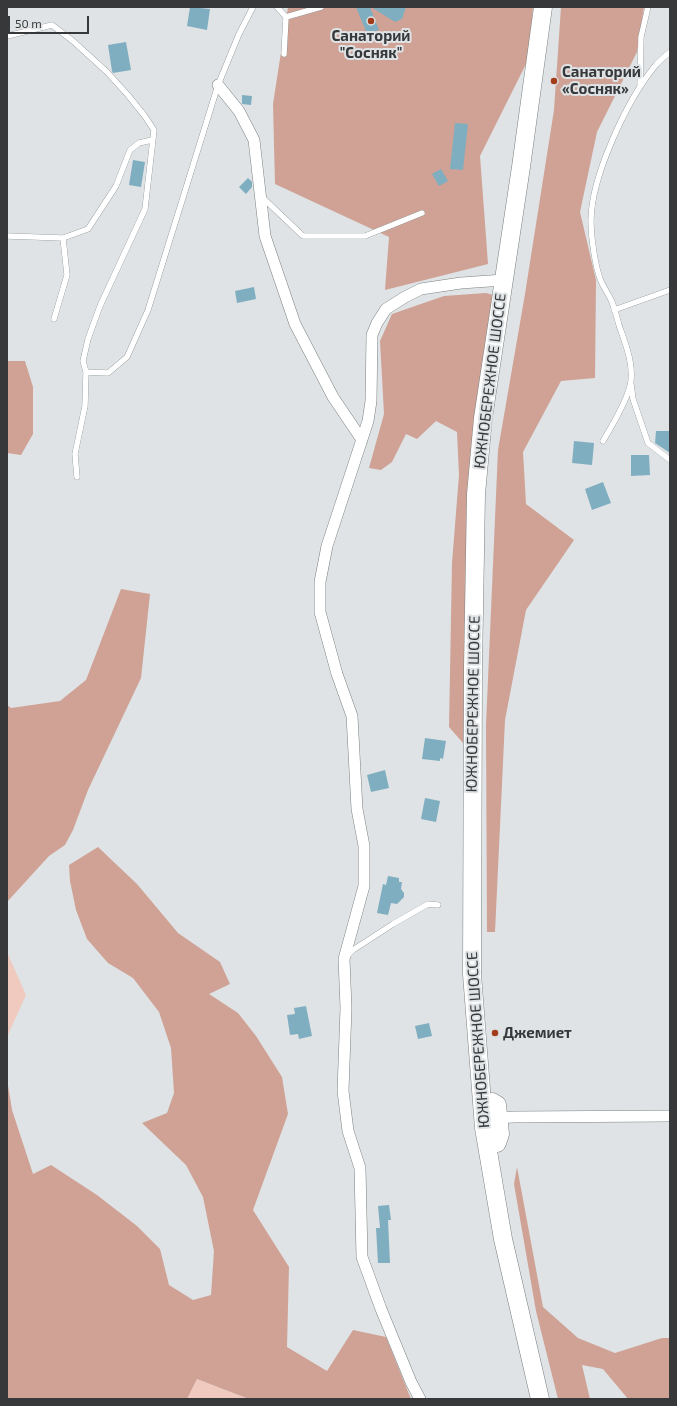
<!DOCTYPE html>
<meta charset="utf-8">
<style>
body{margin:0}
#map{position:relative;width:677px;height:1406px;overflow:hidden;background:#dfe3e5;font-family:"Exo 2",sans-serif}
canvas{display:block}
.frame{position:absolute;inset:0;border:8px solid #373839;pointer-events:none}
.scale{position:absolute;left:8px;top:16px;width:81px;height:18px;box-sizing:border-box;border:2px solid #373839;border-top:0;padding-left:5px;font-size:12px;line-height:14px;white-space:nowrap;color:#373839;-webkit-text-stroke:3px #dfe3e5;paint-order:stroke}
</style>
<div id="map">
<canvas width="677" height="1406"></canvas>
<div class="frame"></div>
<div class="scale">50 m</div>
</div>
<script>
const g = document.querySelector('canvas').getContext('2d');
g.lineJoin = 'round';
function fill(path, color) { g.fillStyle = color; g.fill(path, 'evenodd'); }
function stroke(path, color, width, dash) { g.strokeStyle = color; g.lineWidth = width; g.lineCap = dash ? 'butt' : 'round'; g.setLineDash(dash || []); g.stroke(path); }
function write(font, color, halo, rows, align = 'center') {
  g.font = font + ' "Exo 2",sans-serif'; g.lineWidth = 4; g.setLineDash([]); g.textBaseline = 'middle'; g.strokeStyle = halo; g.fillStyle = color; for (const [text, x, y, turn = 0] of rows) {
    g.save(); g.translate(x, y); g.rotate((+turn || 0) * Math.PI / 180); g.textAlign = isNaN(turn) ? turn : align; if (halo) g.strokeText(text, 0, 0); g.fillText(text, 0, 0); g.restore();
  }
}
fill(new Path2D(`
 M7,952L26,995L7,1037Z
 M197,1379L249,1399H187Z`), '#f0cabf');
fill(new Path2D(`
 M288,7H533L529,58L480,156L488,264L385,290L389,237L275,184L273,104Z
 M561,7H644L637,52L597,132L580,212L596,280L595,378L561,381L523,452L526,504L574,540L526,610L505,720L495,932H487L486,725L498,450L525,294L554,110Z
 M486,293L493,295L473,474L463,743L449,727L452,563L459,475L457,432L436,421L417,439L406,434L392,462L381,470L369,468L384,414L380,341L392,314L444,296Z
 M7,361H25L33,387V434L21,455L7,453Z
 M121,589L150,594L141,678L88,790L73,830L65,845L49,856L7,902V906V705L11,708L60,701L86,680Z
 M98,847L137,884L178,933L220,962L230,984L209,994L238,1013L256,1036L282,1077L288,1114L253,1210L289,1267L287,1347L327,1371L353,1330L386,1337L411,1399H249L197,1379L187,1399H7V1079L12,1110L33,1174L51,1165L97,1195L137,1226L160,1249L169,1285L193,1300L211,1295L214,1251L203,1197L186,1165L142,1123L167,1113L174,1093L171,1048L159,1012L133,978L108,963L87,939L76,910L70,881L69,865Z
 M517,1167L543,1307L578,1338L615,1353L662,1338H670V1399H628L603,1369L582,1365L590,1399H558L536,1311L514,1184Z`), '#cfa295');
fill(new Path2D(`
 M190,7L210,9L207,30L187,26Z
 M356,7H370L379,30L367,34Z
 M371,7H406L402,19L395,22Z
 M126,42L131,70L113,73L112,71L108,45Z
 M242,95L252,96L251,105L242,104Z
 M455,123L468,124L463,170L450,169Z
 M133,160L145,162L141,187L129,185Z
 M441,169L448,181L439,186L432,174Z
 M248,178L252,182V187L246,194L239,187Z
 M254,287L256,299L237,303L235,291Z
 M656,431H670V453L655,443Z
 M574,441L594,443L592,465L572,463Z
 M631,455H649L650,475L631,476Z
 M603,482L611,503L592,510L585,489Z
 M425,738L446,741L443,759L440,758V761L422,759Z
 M385,770L389,788L371,792L367,775Z
 M425,798L440,801L436,822L421,819Z
 M388,876L399,878V882H402L401,889L404,893V897L397,904L391,903L388,915L377,913L383,884L386,885Z
 M306,1006L312,1036L299,1039L298,1034L290,1035L287,1015L295,1014L294,1008Z
 M429,1023L432,1036L418,1039L415,1026Z
 M389,1205L391,1220H388L390,1263H378L376,1228H380L378,1206Z`), '#7faec0');
const service = new Path2D(`
 M277,7L286,17L321,7
 M7,36L52,25L73,41L107,72L127,94L144,115L154,130L145,209L100,306L88,339L83,361L86,372L108,373L127,357L148,310L218,85L239,34L253,7
 M284,54L286,17
 M640,86L641,37L648,7
 M262,197L303,236H365L422,213
 M7,236L63,238L88,229L116,186L130,150L139,143L152,140
 M614,310L670,290
 M54,319L67,275L63,238
 M631,384L633,399L648,443L670,460
 M603,441C612,426 629,398 631,381C633,361 625,343 619,325C617,318 615,310 612,302C609,295 604,288 601,281C595,267 591,236 591,221C591,177 627,100 655,66C659,61 665,56 670,52
 M77,477L75,454L85,406L86,372
 M347,956L353,950L393,924L428,904L438,905`);
const minor = new Path2D(`
 M218,85L239,111L254,140L265,236L295,324L333,397L362,440
 M493,1118L514,1117L670,1116
 M420,1399L411,1382L381,1309L362,1257L360,1168L348,1131L343,1091L346,1008L344,959L364,886V846L357,809L352,716L337,674L320,612V582L327,546L368,421L371,401L372,335L377,323L386,309L405,297L421,289L461,283L504,280`);
const trunk = new Path2D(`
 M492,1102L497,1105L500,1134L497,1143
 M540,1399L503,1239L484,1128L472,974L473,668L476,494L483,418L521,167L543,7`);
stroke(service, '#7c8081', 6);
stroke(minor, '#7c8081', 12);
stroke(trunk, '#7c8081', 19);
stroke(service, '#fff', 5.5);
stroke(minor, '#fff', 11);
stroke(trunk, '#fff', 18);
for (const [x, y, r, color] of [
 [371,21,4,"#a33c1b"],
 [554,81,4,"#a33c1b"],
 [495,1033,4,"#a33c1b"]
]) { const dot = new Path2D(); dot.arc(x, y, r, 0, 2 * Math.PI); g.fillStyle = color; g.fill(dot); stroke(dot, '#dfe3e5', 1.5); }
write('bold 15px', '#373839', '#dfe3e5', [
 ["Санаторий",371,36,"center"],
 ["\"Сосняк\"",371,53,"center"],
 ["Санаторий",562,72],
 ["«Сосняк»",562,89],
 ["Джемиет",503,1033]
], 'left');
write('15px', '#373839', '#dfe3e5', [
 ["ЮЖНОБЕРЕЖНОЕ ШОССЕ",490,381,-83],
 ["ЮЖНОБЕРЕЖНОЕ ШОССЕ",473,704,-89],
 ["ЮЖНОБЕРЕЖНОЕ ШОССЕ",478,1040,-94]
]);
</script>
